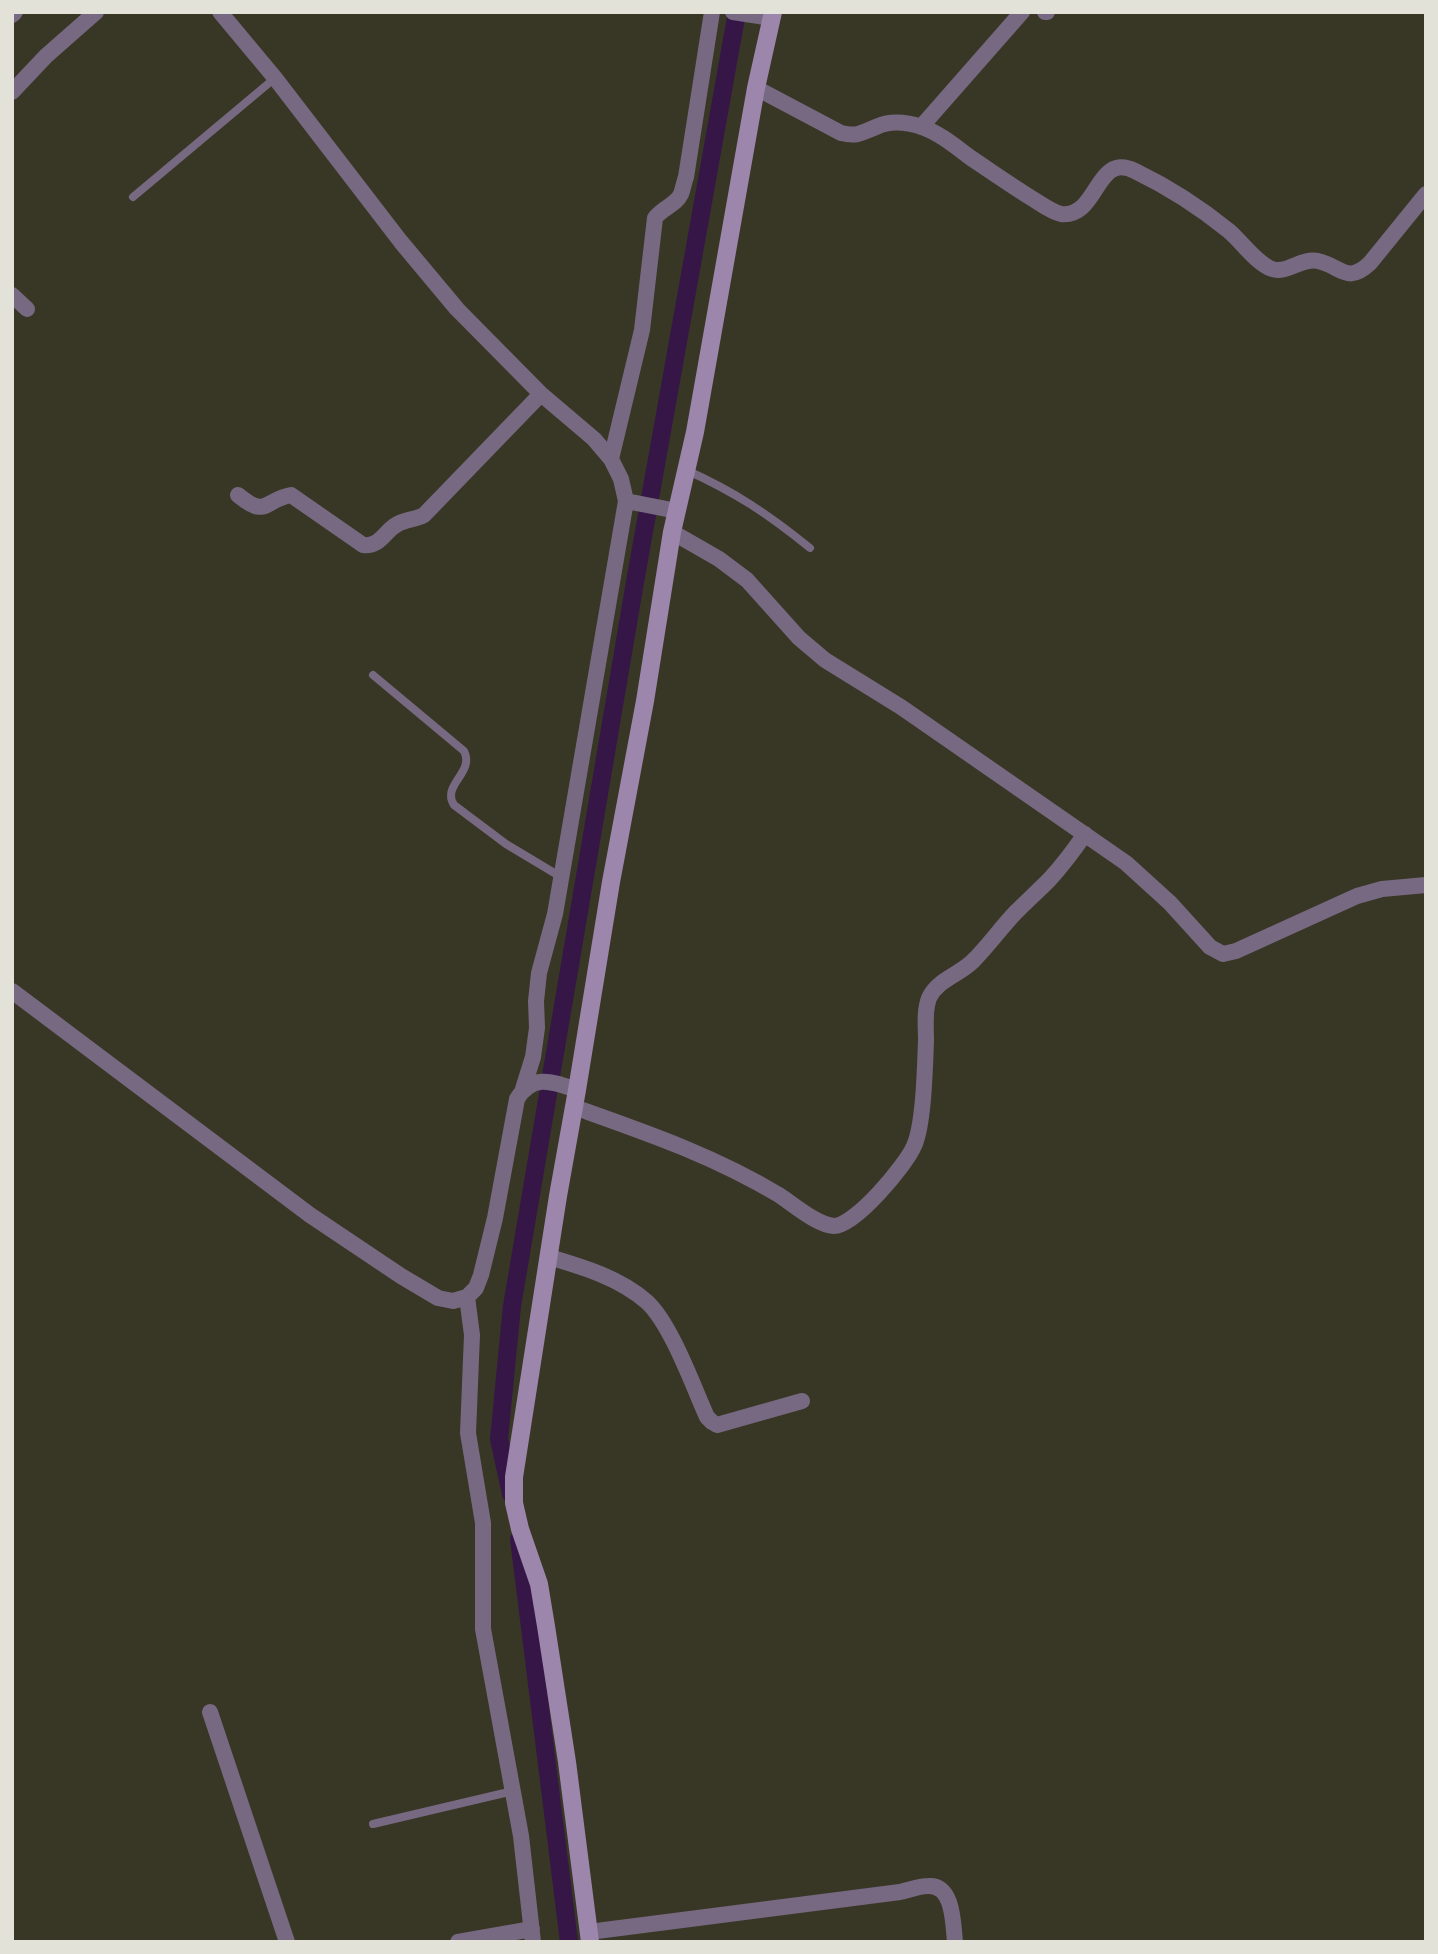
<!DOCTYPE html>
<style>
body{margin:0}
#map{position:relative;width:1438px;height:1954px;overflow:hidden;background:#383726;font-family:Barlow,sans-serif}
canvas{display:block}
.frame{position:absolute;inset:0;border:14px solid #e2e2d8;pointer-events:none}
</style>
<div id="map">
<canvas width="1438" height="1954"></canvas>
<div class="frame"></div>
</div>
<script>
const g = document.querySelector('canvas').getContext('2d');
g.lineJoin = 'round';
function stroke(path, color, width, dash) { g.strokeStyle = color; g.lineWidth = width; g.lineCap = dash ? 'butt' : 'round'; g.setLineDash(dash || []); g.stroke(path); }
stroke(new Path2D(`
 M511,1494L499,1439L512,1306L635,582L737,12
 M519,1539L569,1942`), '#351647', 18);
stroke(new Path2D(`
 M133,197L275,78
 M686,470C735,492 768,514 810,548
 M373,675L464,751C475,773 441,785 454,805L506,844L561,877
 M373,1824L513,1791`), '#786982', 8);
stroke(new Path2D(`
 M220,12L275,78L401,242L457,309L541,394L594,439L611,459L621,479L626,501L555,914L539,973L536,1001L537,1028L533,1057L523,1089
 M733,12L772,18
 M1045,12H1047
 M12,15L15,12
 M756,88L841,133C857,137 861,133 876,127C890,120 907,122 922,127C941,134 956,147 971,158C992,172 1012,186 1033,199C1041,204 1052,212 1061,214C1099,218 1095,151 1135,171C1166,186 1202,209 1229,231C1241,241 1257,264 1272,269C1288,274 1302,257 1318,261C1341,266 1347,285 1370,263L1426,194
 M12,92L46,56L96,12
 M921,127L1022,12
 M12,295L27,309
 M611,459L642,330L655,218C662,208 676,205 681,194C683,189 684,182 686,177L712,12
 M238,495C267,519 264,500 291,495L363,545C380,547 384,532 396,525C405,519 415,520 424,515L541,394
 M626,501L677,511
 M672,532L719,559L747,580L799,638L825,660L901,707L1126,863L1170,903L1210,947L1223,954L1236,951L1357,896L1382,889L1426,885
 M12,991L310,1215L401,1276L438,1298L453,1301L467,1297L476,1288L481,1275L495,1218L517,1099C533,1073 553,1082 577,1090
 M574,1107C647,1133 712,1155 779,1195C793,1204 817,1225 834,1226C855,1226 906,1165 914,1146C924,1124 925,1066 926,1040C926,1027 924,1011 929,998C937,980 959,975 973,961C988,946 1000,929 1015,913C1026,902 1038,891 1049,880C1062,866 1074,850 1085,834
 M549,1257C583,1267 620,1278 647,1302C671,1324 693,1386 707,1417L712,1422L717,1425L802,1401
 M467,1297L472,1335L468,1433L483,1523V1629L521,1836L533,1942
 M210,1712L287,1942
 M589,1932L900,1892C909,1890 919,1886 928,1886C954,1884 953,1925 955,1942
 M458,1942L532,1929`), '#786982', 16);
stroke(new Path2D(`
 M590,1942L567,1762L546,1626L539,1584L520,1529L514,1503V1477L558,1196L577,1090L611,882L645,701L672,532L695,432L756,88L773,12`), '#9c86ac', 18);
</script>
